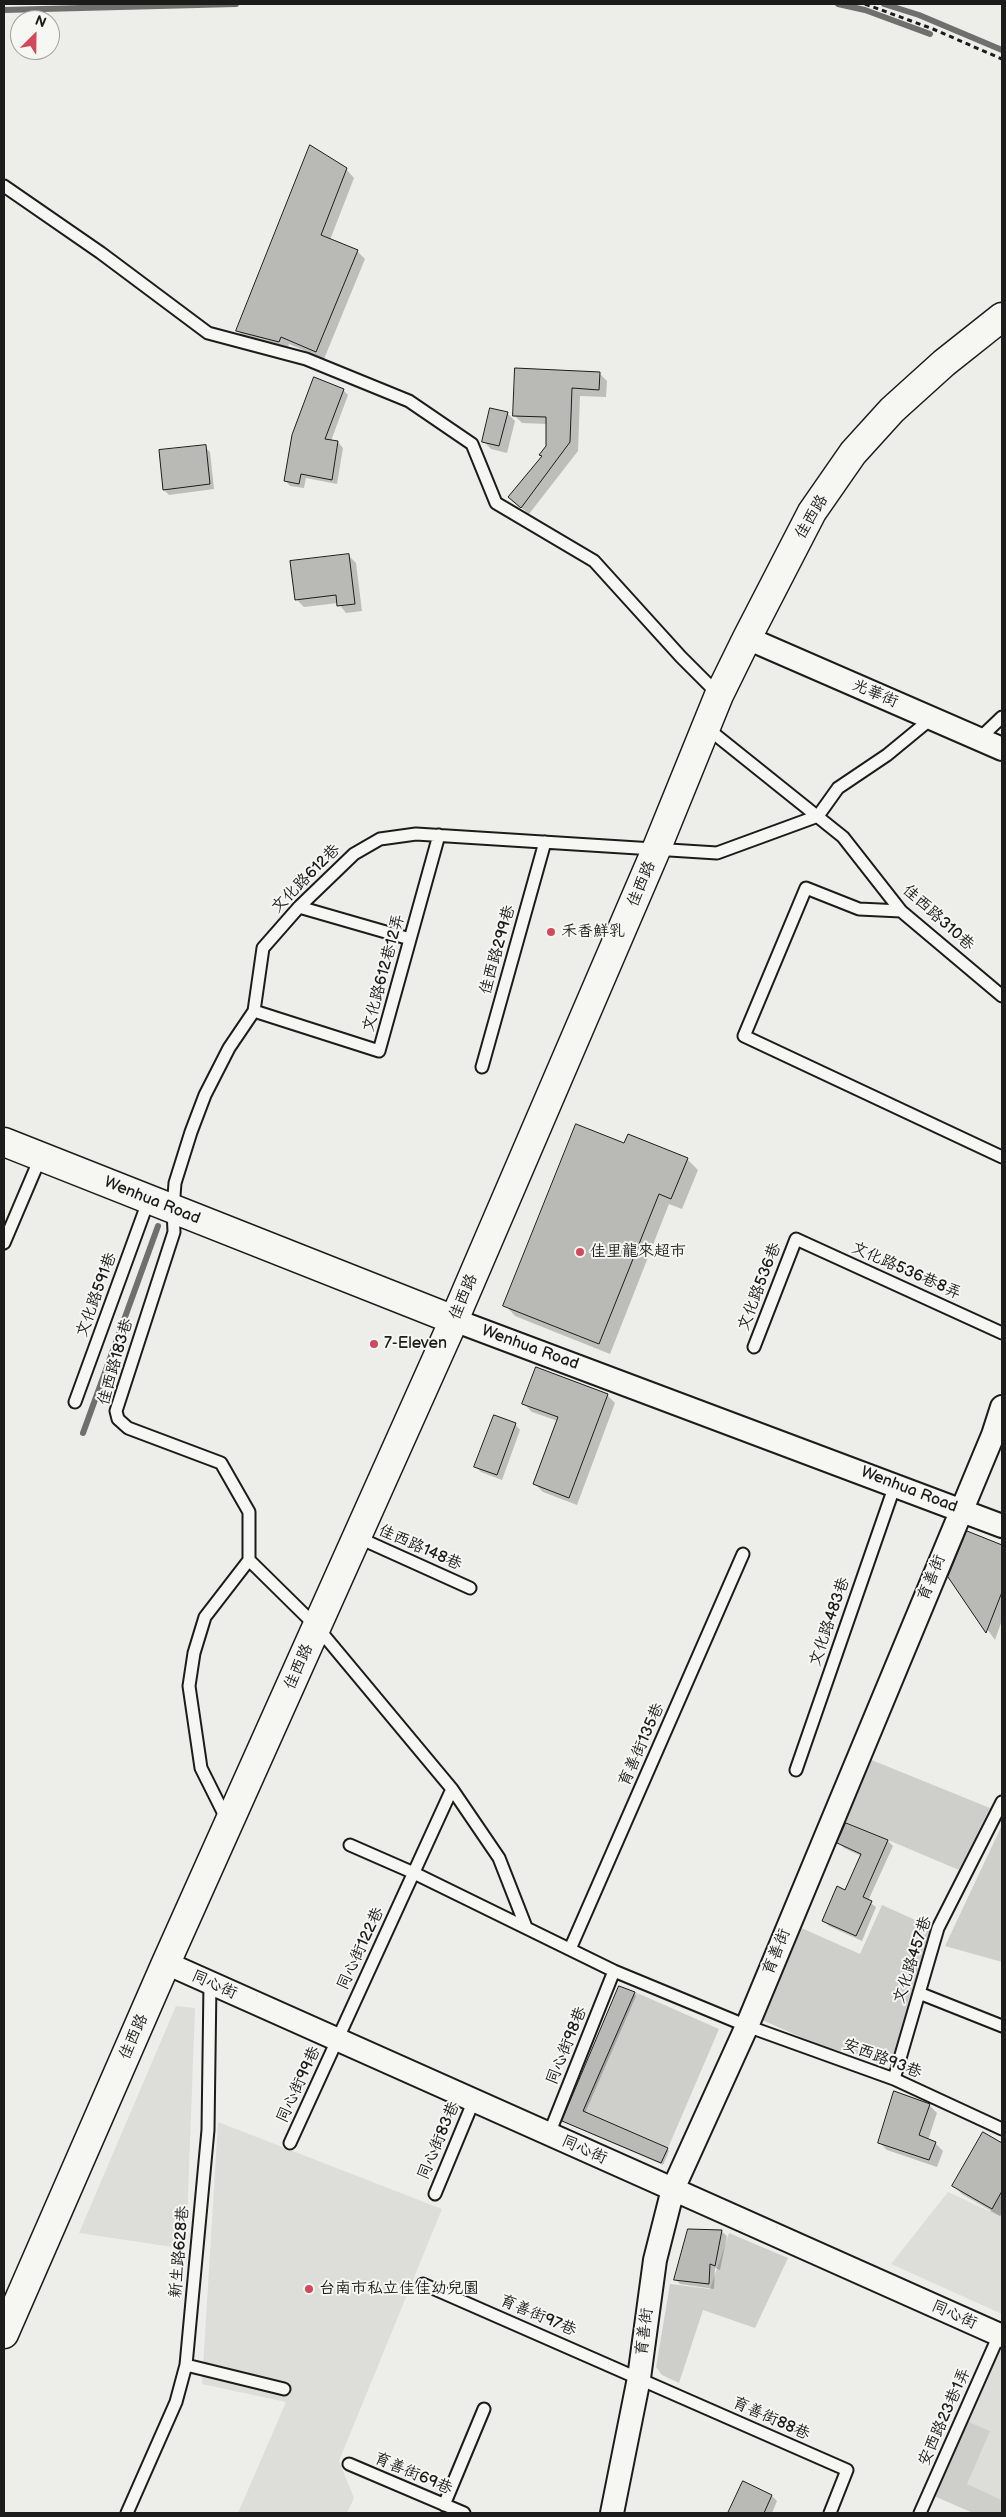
<!DOCTYPE html>
<meta charset="utf-8">
<style>
body{margin:0}
#map{position:relative;width:1006px;height:2517px;overflow:hidden;background:#edede9;font-family:"Balsamiq Sans",sans-serif}
canvas{display:block}
.frame{position:absolute;inset:0;border:5px solid #1c1c1c;pointer-events:none}
.north{position:absolute;left:10px;top:10px;width:50px;height:50px;box-sizing:border-box;background:#f6f6f2;border:1px solid #9f9f9c;border-radius:50%;rotate:23deg;font-size:14px;font-weight:700;line-height:20px;text-align:center;color:#1c1c1c}
.north::after{content:'';display:block;margin:auto;width:18px;height:22px;background:#d1495b;clip-path:polygon(50% 0,100% 100%,50% 72%,0 100%)}
</style>
<div id="map">
<canvas width="1006" height="2517"></canvas>
<div class="frame"></div>
<div class="north">N</div>
</div>
<script>
const g = document.querySelector('canvas').getContext('2d');
g.lineJoin = 'round';
function fill(path, color) { g.fillStyle = color; g.fill(path, 'evenodd'); }
function stroke(path, color, width, dash) { g.strokeStyle = color; g.lineWidth = width; g.lineCap = dash ? 'butt' : 'round'; g.setLineDash(dash || []); g.stroke(path); }
function write(font, color, halo, rows, align = 'center') {
  g.font = font + ' "Balsamiq Sans","LXGW WenKai TC",sans-serif'; g.lineWidth = 4; g.setLineDash([]); g.textBaseline = 'middle'; g.strokeStyle = halo; g.fillStyle = color; for (const [text, x, y, turn = 0] of rows) {
    g.save(); g.translate(x, y); g.rotate((+turn || 0) * Math.PI / 180); g.textAlign = isNaN(turn) ? turn : align; if (halo) g.strokeText(text, 0, 0); g.fillText(text, 0, 0); g.restore();
  }
}
fill(new Path2D(`
 M176,2006L195,2008L186,2249L79,2233Z
 M218,2122L442,2209L339,2461L354,2498L347,2513H238L286,2402L202,2384Z
 M948,2192L1002,2217V2314L891,2264Z
 M999,2349L1002,2350V2500L966,2484L989,2431L967,2421Z`), '#ddddda');
fill(new Path2D(`
 M869,1759L990,1808L959,1870L843,1821Z
 M1002,1825V1962L945,1946Z
 M882,1905L931,1927L894,2061L825,2048L760,2019L799,1927L860,1954Z
 M635,1992L719,2029L668,2148L583,2111Z
 M1002,2191V2217L990,2212Z
 M729,2233L788,2258L755,2328L703,2310L679,2383L662,2375L656,2367L670,2284L710,2289Z
 M967,2421L990,2431L967,2484L1002,2500V2513H973L934,2496Z`), '#cececb');
fill(new Path2D(`
 M346,169L354,178L330,240L357,251L365,259L324,359L289,344L287,350L245,338L237,330Z
 M599,373L607,381L606,397L580,396L578,451L529,514L518,505L547,446V424L522,423L514,415Z
 M343,390L348,395L331,441L338,442L343,448L337,484L306,478L304,488L290,486L285,480Z
 M507,413L515,421L507,453L491,449L483,441Z
 M205,447L210,452L214,489L169,495L164,490Z
 M348,555L356,563L362,611L346,613L338,603L304,607L296,599Z
 M625,1145L687,1159L698,1170L682,1209L669,1204L610,1354L515,1316L505,1305Z
 M607,1395L615,1403L577,1505L543,1492L535,1484L558,1421L532,1412L524,1404Z
 M515,1424L520,1430L502,1480L481,1472L476,1467Z
 M968,1533L1002,1546V1620L995,1640L950,1577Z
 M847,1824L888,1841L893,1846L868,1901L876,1907L862,1941L829,1926L824,1921L846,1891L861,1856L844,1848L839,1843Z
 M634,1993L636,1996L585,2113L667,2149L669,2151L663,2165L566,2123Z
 M929,2105L937,2113L928,2140L935,2143L943,2151L937,2167L887,2150L879,2142Z
 M983,2134L1002,2145V2212L1000,2216L962,2194L954,2186Z
 M721,2231L727,2236L720,2270L715,2268L714,2289L680,2284L675,2279Z
 M744,2483L772,2496L777,2501L772,2513H729Z`), '#0003');
stroke(new Path2D(`
 M838,4L865,10L930,34
 M884,4L919,15L1002,50
 M4,10L236,4
 M83,1433L158,1226`), '#6f6f6d', 6);
const building = new Path2D(`
 M310,145L347,168L321,235L358,250L316,352L281,337L279,342L236,331Z
 M515,368L600,372L599,390L572,388L570,442L521,508L508,497L542,456L539,455L546,446V417L513,416Z
 M314,377L344,389L325,439L338,441L332,480L301,474L299,484L284,481L292,435Z
 M490,408L508,412L499,446L482,442Z
 M206,445L210,484L163,490L159,450Z
 M349,554L355,604L337,606L336,595L295,600L290,561Z
 M576,1124L624,1143L628,1134L688,1158L671,1199L659,1194L599,1344L503,1306Z
 M536,1367L608,1394L569,1498L533,1484L558,1417L522,1404Z
 M494,1415L516,1423L497,1475L474,1467Z
 M967,1531L1002,1545V1592L986,1633L948,1577Z
 M846,1823L888,1840L863,1897L872,1901L856,1936L822,1921L837,1886L845,1890L861,1854L837,1843Z
 M619,1986L635,1992L583,2111L668,2148L661,2163L562,2121Z
 M894,2091L930,2104L919,2135L936,2142L929,2160L878,2143Z
 M983,2132L1002,2143V2191L992,2209L952,2186Z
 M688,2229L722,2230L715,2266L710,2264L709,2284L674,2280Z
 M743,2481L772,2495L764,2513H728Z`);
fill(building, '#b9b9b6');
stroke(building, '#1c1c1c', 1);
const service = new Path2D(`
 M4,186L101,253L208,333L306,359L409,401L472,444L496,503L594,561L681,657L718,694
 M707,728L843,837L901,911L1002,996
 M979,739L1002,717
 M299,907L410,939
 M901,911L859,909L806,888L744,1036L1002,1157
 M254,1011L379,1051L439,835
 M482,1067L545,842
 M4,1243L41,1156
 M754,1347L796,1239L1002,1333
 M75,1402L149,1199
 M357,1537L470,1588
 M249,1560L317,1627L452,1789L499,1858L526,1927
 M796,1770L895,1485
 M227,1820L201,1768L189,1686L194,1653L205,1617L249,1560V1512L221,1463L128,1428L118,1419L116,1411L174,1232L173,1209L175,1183L191,1132L205,1095L229,1048L254,1011L263,948L299,907L354,854L380,839L416,834L717,853L818,816L838,788L887,755L932,718
 M350,1845L414,1873L614,1971L747,2026L894,2079L1002,2129
 M570,1949L743,1554
 M919,1993L1002,2026
 M894,2079L938,1928L1002,1802
 M549,2134L614,1971
 M290,2143L452,1789
 M435,2194L474,2100
 M423,2284L847,2470L830,2513
 M186,2365L284,2389
 M349,2464L464,2513
 M444,2505L484,2409
 M127,2513L176,2402L186,2365L208,2130L210,1983
 M920,2513L999,2335`);
const minor = new Path2D(`
 M747,638L1002,749
 M454,1320L1002,1526
 M166,1963L1002,2336
 M612,2513L639,2378L655,2260L673,2189L747,2026L993,1435L1002,1407`);
const tertiary = new Path2D(`
 M4,1142L454,1320
 M4,2334L166,1963L454,1320L656,850L719,695L747,638L812,512L853,453L892,410L944,363L1002,317`);
stroke(service, '#1c1c1c', 15);
stroke(minor, '#1c1c1c', 26);
stroke(tertiary, '#1c1c1c', 31);
stroke(new Path2D(`
 M865,4L933,29L1002,59`), '#1c1c1c', 3, [5, 4]);
stroke(service, '#f6f6f2', 11);
stroke(minor, '#f6f6f2', 22);
stroke(tertiary, '#f6f6f2', 28);
for (const [x, y, r, color] of [
 [551,932,5,"#d1495b"],
 [580,1252,5,"#d1495b"],
 [374,1344,5,"#d1495b"],
 [309,2289,5,"#d1495b"]
]) { const dot = new Path2D(); dot.arc(x, y, r, 0, 2 * Math.PI); g.fillStyle = color; g.fill(dot); stroke(dot, '#f6f6f2', 2); }
write('16px', '#1c1c1c', '#f6f6f2', [
 ["佳西路",812,517,-59],
 ["光華街",875,694,23],
 ["文化路612巷",306,879,-45],
 ["佳西路",642,884,-67],
 ["佳西路310巷",938,918,42],
 ["佳西路299巷",498,950,-74],
 ["文化路612巷12弄",384,973,-75],
 ["Wenhua Road",152,1201,22],
 ["文化路536巷8弄",906,1271,24],
 ["文化路536巷",760,1287,-69],
 ["文化路591巷",97,1295,-70],
 ["佳西路",464,1297,-67],
 ["Wenhua Road",530,1348,20],
 ["佳西路183巷",116,1362,-74],
 ["Wenhua Road",909,1490,21],
 ["佳西路148巷",420,1548,24],
 ["育善街",932,1578,-68],
 ["文化路483巷",830,1622,-71],
 ["佳西路",299,1667,-66],
 ["育善街135巷",642,1745,-66],
 ["同心街122巷",361,1949,-65],
 ["育善街",777,1952,-68],
 ["文化路457巷",913,1960,-72],
 ["同心街",214,1985,24],
 ["佳西路",134,2037,-66],
 ["同心街98巷",567,2046,-68],
 ["安西路93巷",882,2059,21],
 ["同心街99巷",299,2085,-65],
 ["同心街83巷",439,2141,-67],
 ["同心街",584,2150,24],
 ["新生路628巷",180,2252,-85],
 ["同心街",954,2315,24],
 ["育善街97巷",538,2316,23],
 ["育善街",645,2332,-83],
 ["安西路23巷1弄",945,2417,-66],
 ["育善街88巷",771,2419,24],
 ["育善街69巷",413,2474,23]
]);
write('16px', '#1c1c1c', '#f6f6f2', [
 ["禾香鮮乳",561,932],
 ["佳里龍來超市",590,1252],
 ["7-Eleven",384,1344],
 ["台南市私立佳佳幼兒園",319,2289]
], 'left');
</script>
